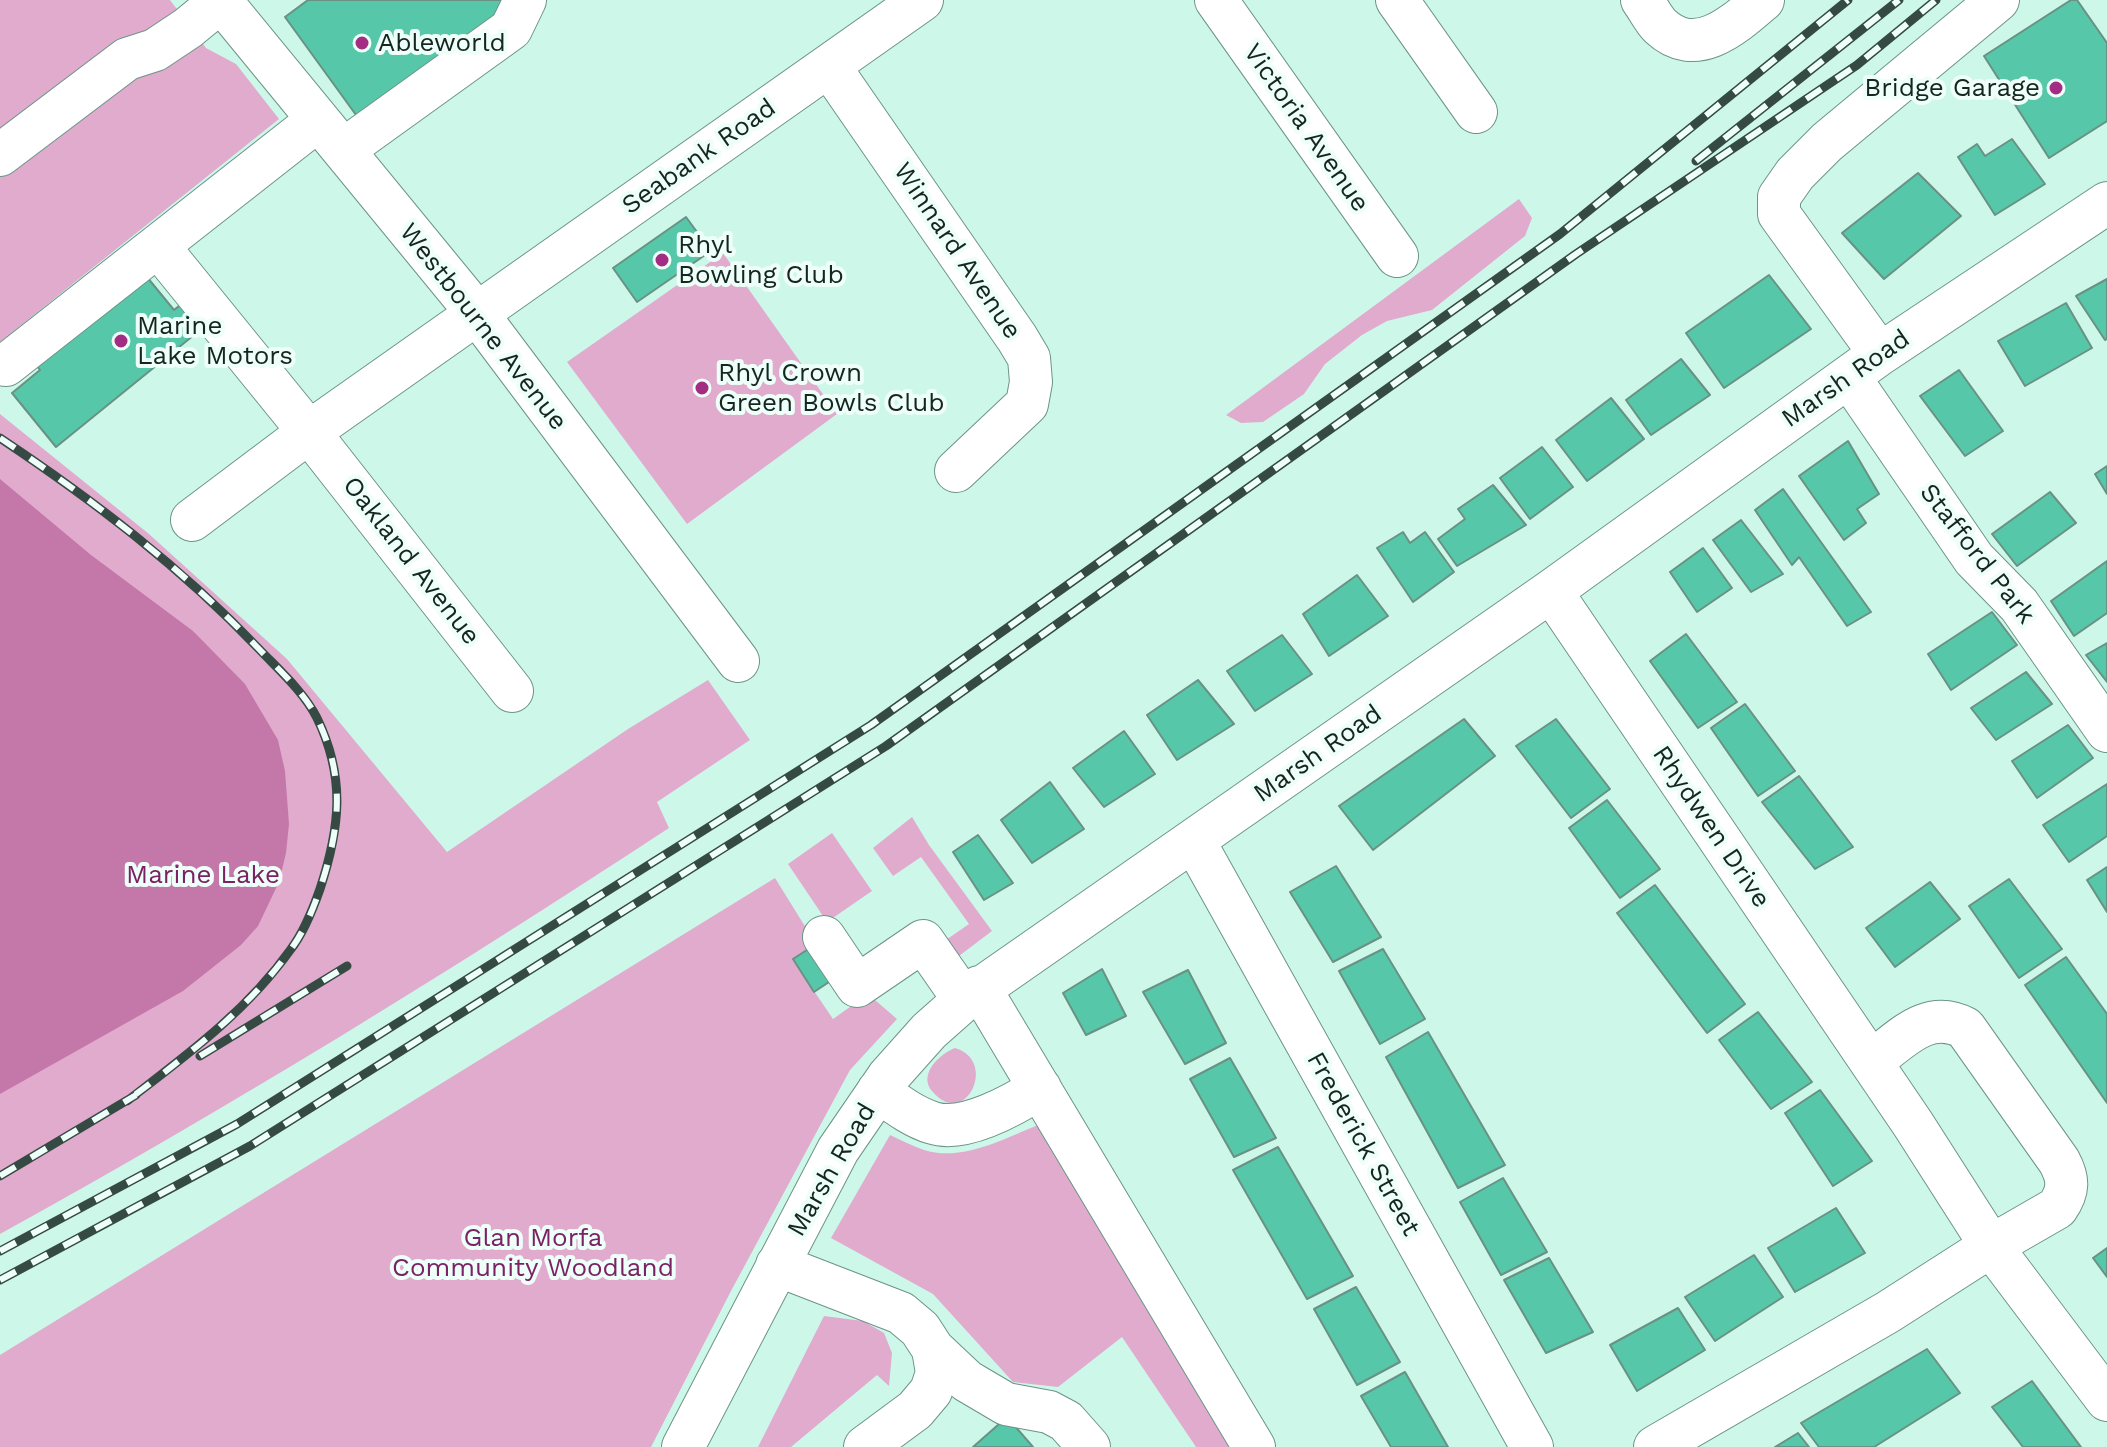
<!DOCTYPE html>
<style>
body{margin:0}
canvas{display:block;background:#cdf8e9}
</style>
<canvas width="2107" height="1447"></canvas>
<script>
const g = document.querySelector('canvas').getContext('2d');
g.lineJoin = 'round';
function fill(path, color) { g.fillStyle = color; g.fill(path, 'evenodd'); }
function stroke(path, color, width, dash) { g.strokeStyle = color; g.lineWidth = width; g.lineCap = dash ? 'butt' : 'round'; g.setLineDash(dash || []); g.stroke(path); }
function write(font, color, halo, rows, align = 'center') {
  g.font = font + ' "Work Sans",sans-serif'; g.lineWidth = 8; g.setLineDash([]); g.textBaseline = 'middle'; g.strokeStyle = halo; g.fillStyle = color; for (const [text, x, y, turn = 0] of rows) {
    g.save(); g.translate(x, y); g.rotate((+turn || 0) * Math.PI / 180); g.textAlign = isNaN(turn) ? turn : align; if (halo) g.strokeText(text, 0, 0); g.fillText(text, 0, 0); g.restore();
  }
}
fill(new Path2D(`
 M0,0H170L206,48L236,64L279,119L0,342Z
 M1519,199L1532,218L1525,236L1432,310L1387,321L1362,335L1325,364L1304,394L1263,422L1241,423L1226,415Z
 M723,253L837,414L687,524L567,362Z
 M0,414L149,534L287,659L447,852L628,729L708,680L750,740L657,802L669,828C451,971 229,1108 0,1234Z
 M912,817L929,845L992,931L955,959L943,942L969,924L921,857L893,876L873,848Z
 M832,833L872,891L827,922L788,864Z
 M775,878L816,944L793,960L833,1019L868,994L897,1019L850,1070L731,1291L651,1447H0V1355Z
 M955,1048C999,1061 965,1131 932,1091C918,1075 939,1054 955,1048Z
 M1038,1125L1234,1447H1196L1122,1337L1058,1387L1013,1382L933,1294L831,1238L890,1135C901,1140 913,1146 924,1150C962,1162 1003,1139 1038,1125Z
 M824,1316L863,1321L884,1333L892,1353L889,1386L877,1375L791,1447H758Z`), '#e1abcd');
fill(new Path2D(`
 M0,479L91,555L193,631L245,684L278,740L285,771L289,824L286,853L279,882L258,926L241,945L183,991L0,1094Z`), '#c478aa');
const building = new Path2D(`
 M308,0H516L364,126L285,17Z
 M2071,0H2077L2107,43V121L2049,158L1984,56Z
 M2012,139L2045,184L1995,215L1958,157L1977,144L1985,156Z
 M1918,173L1961,216L1884,279L1842,233Z
 M686,217L711,251L637,302L613,268Z
 M142,271L174,310L190,297L210,322L56,447L12,393L40,370L33,361Z
 M1769,275L1811,329L1724,388L1686,333Z
 M2107,279V339L2105,340L2076,296Z
 M2066,303L2092,348L2025,386L1998,341Z
 M1681,359L1710,395L1651,435L1626,400Z
 M1959,370L2003,431L1965,456L1920,396Z
 M1611,398L1644,439L1587,481L1556,440Z
 M1848,441L1879,494L1857,509L1866,523L1844,540L1799,476Z
 M1542,447L1573,487L1530,519L1500,478Z
 M2107,466V494L2095,474Z
 M1493,485L1526,525L1457,566L1438,539L1465,519L1458,509Z
 M1783,489L1871,612L1847,626L1799,557L1792,565L1755,510Z
 M2050,492L2076,523L2017,566L1992,534Z
 M1741,520L1783,574L1751,592L1713,540Z
 M1403,532L1410,543L1425,532L1454,572L1413,602L1377,548Z
 M1703,548L1732,588L1697,612L1670,572Z
 M2107,561V613L2074,636L2051,601Z
 M1357,575L1388,616L1329,656L1303,614Z
 M1992,612L2017,645L1951,690L1928,654Z
 M1686,634L1737,702L1698,728L1650,661Z
 M1282,635L1312,674L1255,711L1227,671Z
 M2107,643V682L2086,655Z
 M2026,672L2052,704L1996,740L1971,708Z
 M1198,680L1234,724L1177,760L1147,715Z
 M1745,704L1795,771L1758,796L1711,728Z
 M1464,719L1495,756L1373,850L1339,806Z
 M1556,719L1610,789L1571,818L1516,746Z
 M2068,725L2093,758L2037,798L2012,761Z
 M1124,731L1155,774L1104,807L1073,768Z
 M1799,776L1853,847L1815,869L1762,802Z
 M1050,782L1084,829L1032,863L1001,820Z
 M2107,784V836L2069,862L2043,825Z
 M1607,800L1660,869L1620,898L1569,828Z
 M978,835L1013,883L984,900L953,852Z
 M1336,866L1381,937L1333,962L1290,892Z
 M2107,867V912L2087,880Z
 M2009,879L2062,949L2019,978L1969,906Z
 M1930,882L1960,919L1895,967L1866,928Z
 M1655,885L1745,1004L1707,1033L1617,913Z
 M816,944L829,982L814,992L793,959Z
 M1383,949L1425,1019L1380,1044L1339,971Z
 M2066,957L2107,1014V1103L2025,985Z
 M1102,969L1126,1016L1086,1035L1063,993Z
 M1188,970L1226,1043L1185,1064L1143,992Z
 M1758,1012L1812,1082L1771,1109L1719,1040Z
 M1428,1032L1505,1165L1458,1188L1386,1057Z
 M1230,1058L1276,1138L1234,1157L1190,1079Z
 M1820,1090L1872,1161L1833,1186L1785,1113Z
 M1278,1147L1353,1276L1307,1299L1233,1170Z
 M1503,1178L1547,1252L1501,1275L1460,1202Z
 M1836,1208L1865,1253L1795,1292L1768,1248Z
 M2107,1248V1277L2093,1258Z
 M1754,1255L1783,1297L1715,1341L1685,1297Z
 M1549,1258L1593,1332L1546,1353L1504,1280Z
 M1356,1287L1400,1362L1357,1385L1314,1309Z
 M1678,1308L1705,1350L1637,1391L1610,1345Z
 M1927,1349L1960,1393L1874,1447H1819L1801,1423Z
 M1405,1372L1448,1447H1391L1361,1396Z
 M2032,1381L2081,1447H2023L1992,1407Z
 M1007,1417L1033,1447H973Z
 M1798,1433L1809,1447H1775Z`);
fill(building, '#56c8a9');
stroke(building, '#699184', 2);
const minor = new Path2D(`
 M220,0L476,312L738,661
 M1216,0L1397,256
 M1397,0L1476,112
 M1642,0C1648,8 1653,19 1660,26C1696,60 1734,25 1763,0
 M829,66L1017,338L1029,358L1031,382L1027,404L956,471
 M343,150L511,29L525,0
 M0,155L127,59L155,50L188,28L222,0
 M158,246L309,432L192,520
 M1880,354L1779,214V197L1795,174L1827,142L1998,0
 M6,365L318,120
 M1849,377L1974,559L2019,605L2107,731
 M1551,591L1913,1124L1991,1246L2107,1400
 M512,691L309,432L922,0
 M1194,841L1532,1447
 M824,937L857,986L923,941L964,1000
 M979,987L1254,1447
 M878,1091C895,1103 913,1117 933,1123C964,1133 1015,1104 1040,1088
 M777,1265L901,1313L920,1329L933,1349L937,1373L931,1391L915,1410L865,1447
 M933,1349L967,1381L1006,1404L1049,1412L1066,1421L1089,1447
 M683,1447L838,1150L888,1077L929,1031L964,1000L1551,591L1880,354L2107,203
 M1655,1447L1888,1312L1991,1246L2057,1208C2069,1191 2069,1179 2059,1161L1965,1028C1927,1008 1901,1040 1871,1062`);
stroke(minor, '#6c9487', 44);
stroke(minor, '#fff', 42);
stroke(new Path2D(`
 M0,438C93,500 180,567 258,647C278,669 302,690 316,717C341,763 342,814 328,863C320,892 309,922 293,947C278,970 257,991 237,1010C168,1079 85,1129 0,1176`), '#354a43', 2);
const rail = new Path2D(`
 M1696,161L1899,0
 M0,438C93,500 181,567 259,649C279,670 304,692 317,718C346,778 340,828 320,889C313,909 304,932 291,949C247,1011 187,1055 127,1101
 M200,1056L347,966
 M0,1176L136,1095
 M0,1251L237,1124L871,725L1560,234L1848,0
 M0,1280L250,1146L886,746L1576,254L1857,65L1936,0`);
stroke(rail, '#354a43', 9);
stroke(rail, '#eefef8', 6, [18]);
for (const [x, y, r, color] of [
 [362,43,8,"#a42d84"],
 [2056,88,8,"#a42d84"],
 [662,260,8,"#a42d84"],
 [121,341,8,"#a42d84"],
 [702,388,8,"#a42d84"]
]) { const dot = new Path2D(); dot.arc(x, y, r, 0, 2 * Math.PI); g.fillStyle = color; g.fill(dot); stroke(dot, '#eefef8', 3); }
write('26px', '#152520', '#eefef8', [
 ["Ableworld",378,43],
 ["Bridge Garage",2040,88,"right"],
 ["Rhyl",678,245],
 ["Bowling Club",678,275],
 ["Marine",137,326],
 ["Lake Motors",137,356],
 ["Rhyl Crown",718,373],
 ["Green Bowls Club",718,403]
], 'left');
write('26px', '#152520', '#eefef8', [
 ["Victoria Avenue",1306,128,55],
 ["Seabank Road",699,157,-35],
 ["Winnard Avenue",957,251,56],
 ["Westbourne Avenue",483,327,52],
 ["Marsh Road",1846,379,-35],
 ["Stafford Park",1977,554,52],
 ["Oakland Avenue",411,561,52],
 ["Marsh Road",1318,754,-35],
 ["Rhydwen Drive",1711,827,56],
 ["Frederick Street",1363,1144,61],
 ["Marsh Road",832,1170,-60]
]);
write('26px', '#7c2163', '#eefef8', [
 ["Marine Lake",203,875],
 ["Glan Morfa",533,1238],
 ["Community Woodland",533,1268]
]);
</script>
